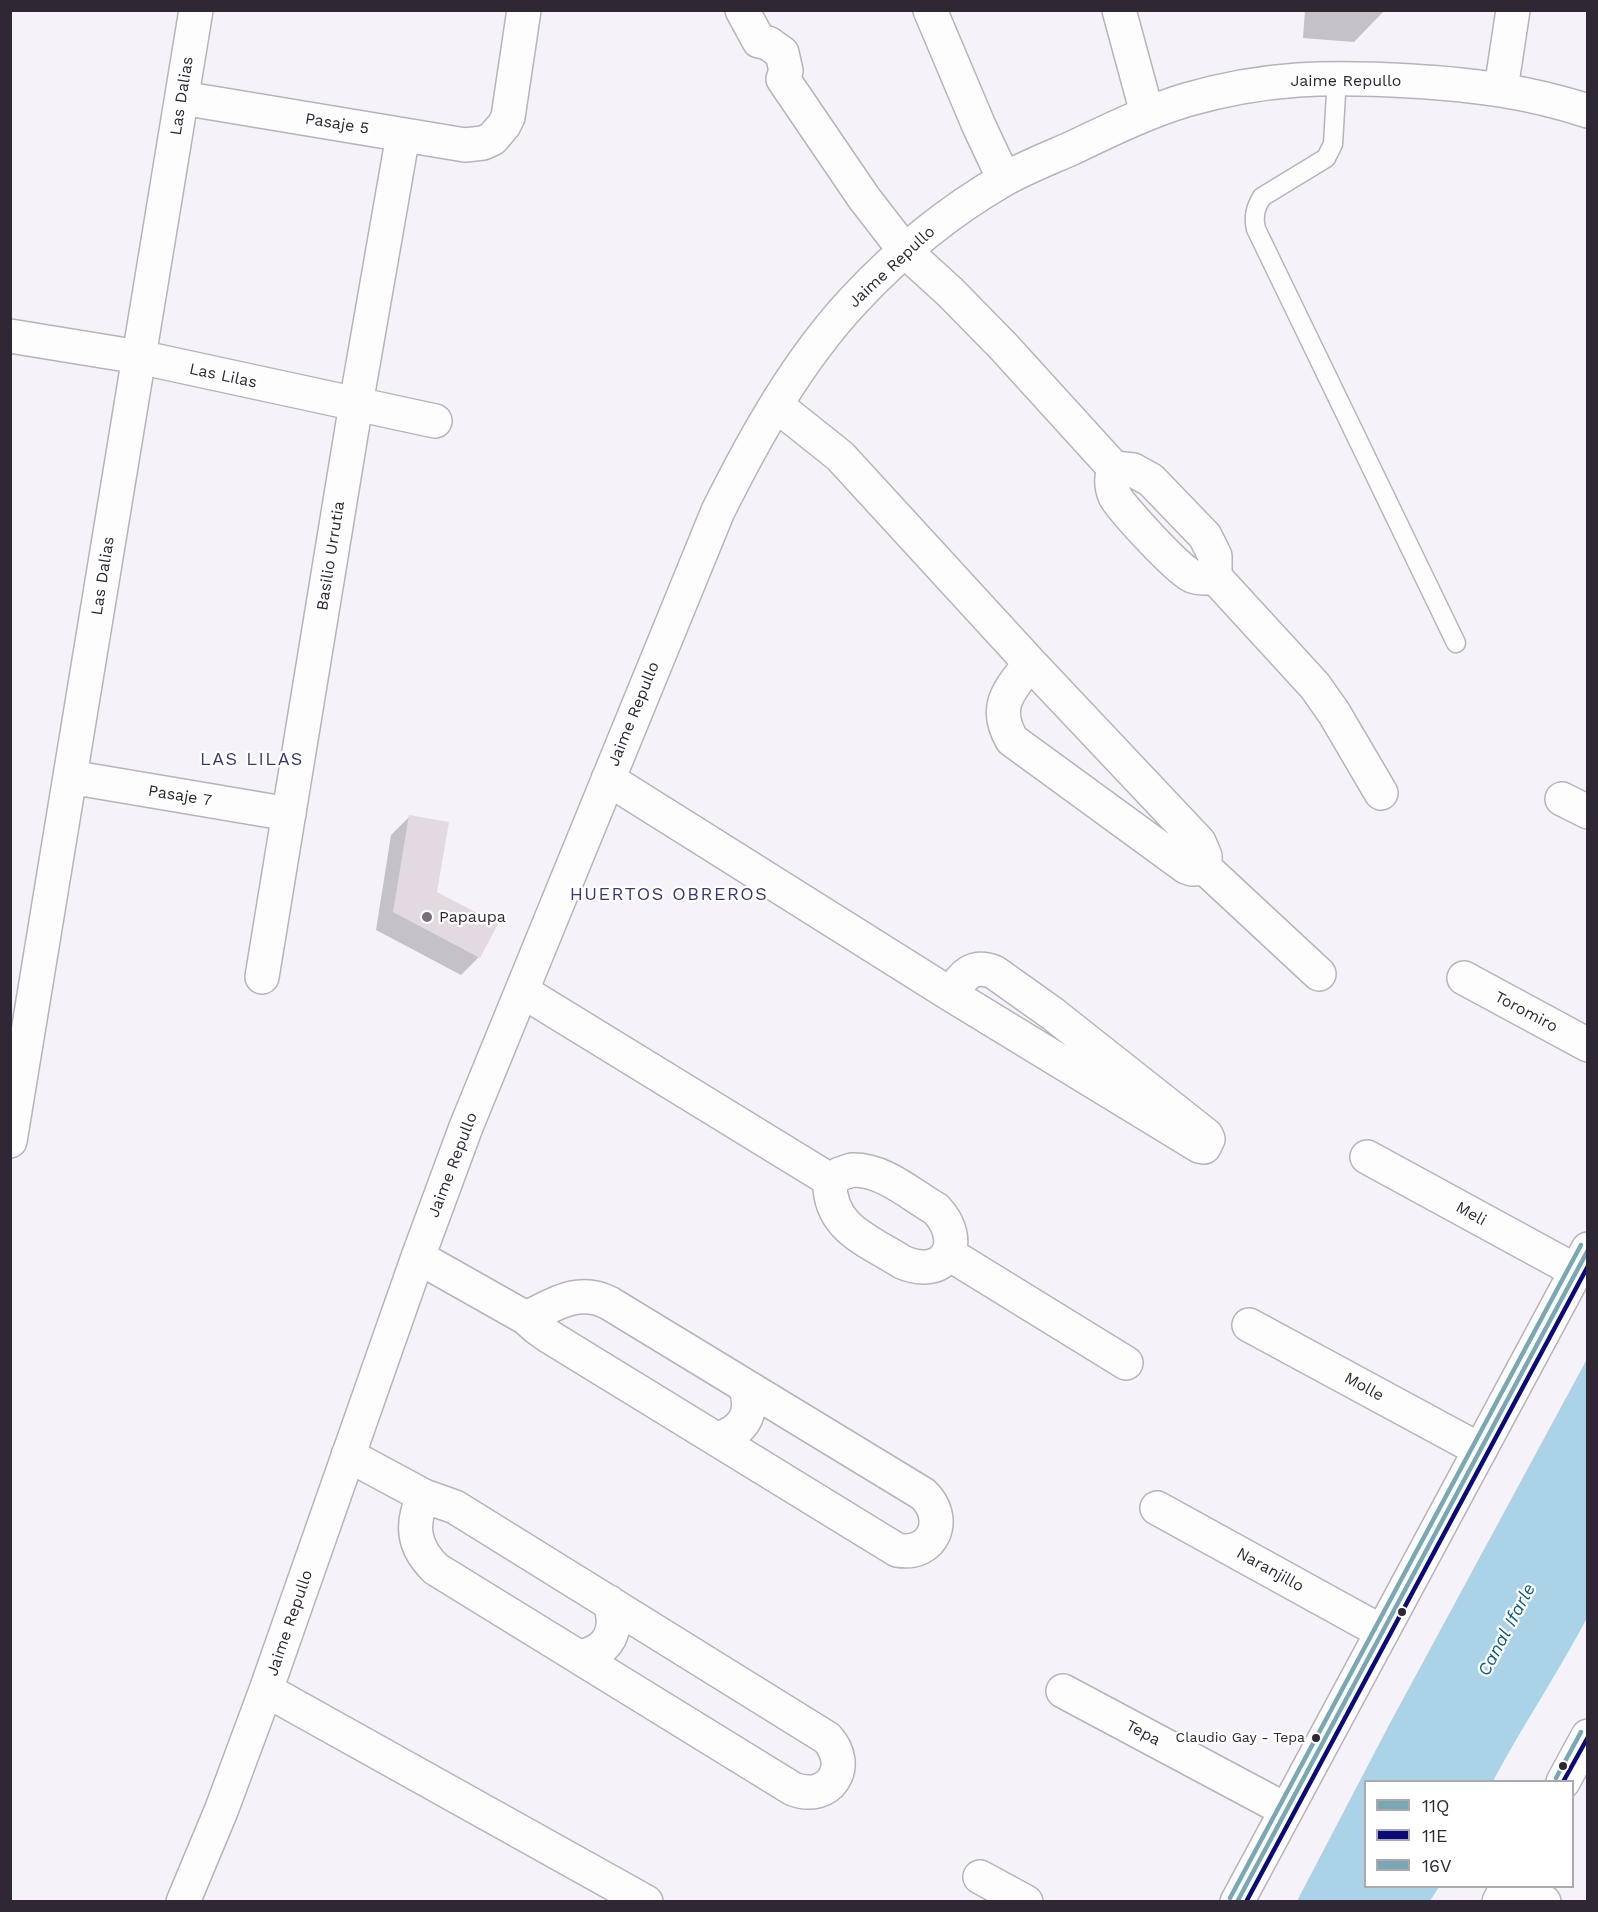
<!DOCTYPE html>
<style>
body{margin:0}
#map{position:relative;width:1598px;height:1912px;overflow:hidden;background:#f6f2f9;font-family:"Work Sans",sans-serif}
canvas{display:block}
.frame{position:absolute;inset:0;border:12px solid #2f2834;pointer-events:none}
.legend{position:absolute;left:1364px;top:1780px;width:210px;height:108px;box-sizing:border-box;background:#fff;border:2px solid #aca9ae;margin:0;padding:8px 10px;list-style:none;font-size:18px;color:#2f2834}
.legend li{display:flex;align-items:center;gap:12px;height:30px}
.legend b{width:30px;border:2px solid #aca9ae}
</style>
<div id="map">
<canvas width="1598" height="1912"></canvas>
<div class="frame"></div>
<ul class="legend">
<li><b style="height:8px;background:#79a8b5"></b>11Q</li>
<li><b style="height:8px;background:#0a0a7a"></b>11E</li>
<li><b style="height:8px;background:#79a8b5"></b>16V</li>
</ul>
</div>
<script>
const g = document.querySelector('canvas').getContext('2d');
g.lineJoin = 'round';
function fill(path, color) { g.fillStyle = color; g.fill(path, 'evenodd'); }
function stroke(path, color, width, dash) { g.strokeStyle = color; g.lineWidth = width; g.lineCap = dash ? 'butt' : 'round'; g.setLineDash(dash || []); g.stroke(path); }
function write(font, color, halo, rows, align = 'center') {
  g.font = font + ' "Work Sans",sans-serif'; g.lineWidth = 4.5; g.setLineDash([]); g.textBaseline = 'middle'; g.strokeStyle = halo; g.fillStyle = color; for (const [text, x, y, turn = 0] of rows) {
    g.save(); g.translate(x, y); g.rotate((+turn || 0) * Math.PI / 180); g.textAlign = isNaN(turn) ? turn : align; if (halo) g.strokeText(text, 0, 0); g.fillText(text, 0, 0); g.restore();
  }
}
fill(new Path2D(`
 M1587,1359L1588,1616C1558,1673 1523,1725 1493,1781L1366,1782V1886L1439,1887L1430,1901H1297L1389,1725Z`), '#aad3e8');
fill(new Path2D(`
 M1305,10H1385L1354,42L1303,38Z
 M409,817L436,893L479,957L461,975L376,930L391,835Z`), '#0003');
fill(new Path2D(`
 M409,815L449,822L437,892L498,924L480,958L393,912Z`), '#e3d9e0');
const service = new Path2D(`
 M1337,77L1333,144L1326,158L1262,197C1255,208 1253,217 1256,229L1456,643`);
const minor = new Path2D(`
 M742,10L759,41L768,43L782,53L786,71L783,79
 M930,10L979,126L1004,179
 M1119,10L1147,113
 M783,79L864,198L905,251L950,292L1003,346L1114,468L1133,470L1151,480L1205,536L1215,556V577L1315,686L1334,713L1381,793
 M1501,89L1513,10
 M182,98L465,145L483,143L492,139L504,125L508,117L524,10
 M10,336L139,357L435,421
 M776,405L840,456L1030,663L1199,842L1205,856V868L1319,974
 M1114,468C1111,477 1111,487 1115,496C1120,507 1181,573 1192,576C1200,579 1207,578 1215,577
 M1030,663C1010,690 992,706 1012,740L1186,867L1192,869L1205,868
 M70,777L289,814
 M608,779L950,994L1199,1146L1204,1147L1208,1139L1206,1135L1053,1014L994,972C971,963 963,977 950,994
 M1562,799L1588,812
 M262,977L356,404L403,135
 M1464,978L1588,1045
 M522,991L830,1180
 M10,1141L196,10
 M1367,1157L1576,1271
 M852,1170C883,1169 910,1194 936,1209C967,1242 946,1281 902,1262C868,1240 828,1228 830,1180L840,1174Z
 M949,1254L1126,1363
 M418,1257L526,1318L536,1327L550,1337L897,1550C934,1557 949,1518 923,1494L609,1303C578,1287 554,1305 526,1318
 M1249,1325L1480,1450
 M717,1439C744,1431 755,1413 745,1386
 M348,1455L424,1496L455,1507L827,1738C853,1766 830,1803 793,1789L436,1569C413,1547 410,1524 424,1496
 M1157,1508L1382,1632
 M580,1657C609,1651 620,1630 609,1602
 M266,1690L646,1902
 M1063,1691L1286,1810
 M980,1877L1026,1902
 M1516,1886L1544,1902
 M183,1902L221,1811L266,1690L418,1257L466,1127L718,511C755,437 797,361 855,299C898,253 948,212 1003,180C1024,168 1047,159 1070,149C1108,131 1146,112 1186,100C1265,77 1330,76 1411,81C1475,85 1526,91 1588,111`);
const tertiary = new Path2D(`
 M1563,1782L1588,1736
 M1237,1902L1588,1249
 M1499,1902L1507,1886`);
stroke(service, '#b8b3bb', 21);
stroke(minor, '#b8b3bb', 36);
stroke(tertiary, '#b8b3bb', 36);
stroke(service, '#fefdfe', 18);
stroke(minor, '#fefdfe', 33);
stroke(tertiary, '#fefdfe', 33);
stroke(new Path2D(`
 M1237,1902L1588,1250`), '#79a8b5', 4.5);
stroke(new Path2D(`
 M1246,1902L1588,1266`), '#0a0a7a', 4.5);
stroke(new Path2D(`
 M1230,1898L1581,1245`), '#79a8b5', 4.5);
stroke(new Path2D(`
 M1563,1782L1588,1737`), '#0a0a7a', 4.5);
stroke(new Path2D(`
 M1556,1778L1581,1732`), '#79a8b5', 4.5);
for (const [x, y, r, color] of [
 [427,917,6,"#756f79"],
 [1402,1612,5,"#2f2834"],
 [1316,1738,5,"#2f2834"],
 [1563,1766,5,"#2f2834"]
]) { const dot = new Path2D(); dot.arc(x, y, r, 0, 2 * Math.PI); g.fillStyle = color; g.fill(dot); stroke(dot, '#fff', 2); }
write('14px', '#2f2834', '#fff', [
 ["Claudio Gay - Tepa",1305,1738]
], 'right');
write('16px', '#2f2834', '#fff', [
 ["Jaime Repullo",1346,81],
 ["Las Dalias",182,96,-81],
 ["Pasaje 5",337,124,9],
 ["Jaime Repullo",892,267,-43],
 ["Las Lilas",223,376,12],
 ["Basilio Urrutia",331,556,-81],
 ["Las Dalias",103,576,-81],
 ["Jaime Repullo",634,714,-68],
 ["Pasaje 7",180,796,9],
 ["Toromiro",1526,1012,28],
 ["Jaime Repullo",453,1165,-69],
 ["Meli",1471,1214,29],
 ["Molle",1364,1387,29],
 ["Naranjillo",1270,1570,29],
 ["Jaime Repullo",290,1623,-71],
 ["Tepa",1143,1733,28]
]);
write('16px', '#2f2834', '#fff', [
 ["Papaupa",439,917]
], 'left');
g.letterSpacing = '1.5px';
write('18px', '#373974', '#fff', [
 ["LAS LILAS",252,760],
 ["HUERTOS OBREROS",669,895]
]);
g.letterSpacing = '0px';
write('italic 18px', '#0e5e79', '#fff', [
 ["Canal Ifarle",1507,1630,-62]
]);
</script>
